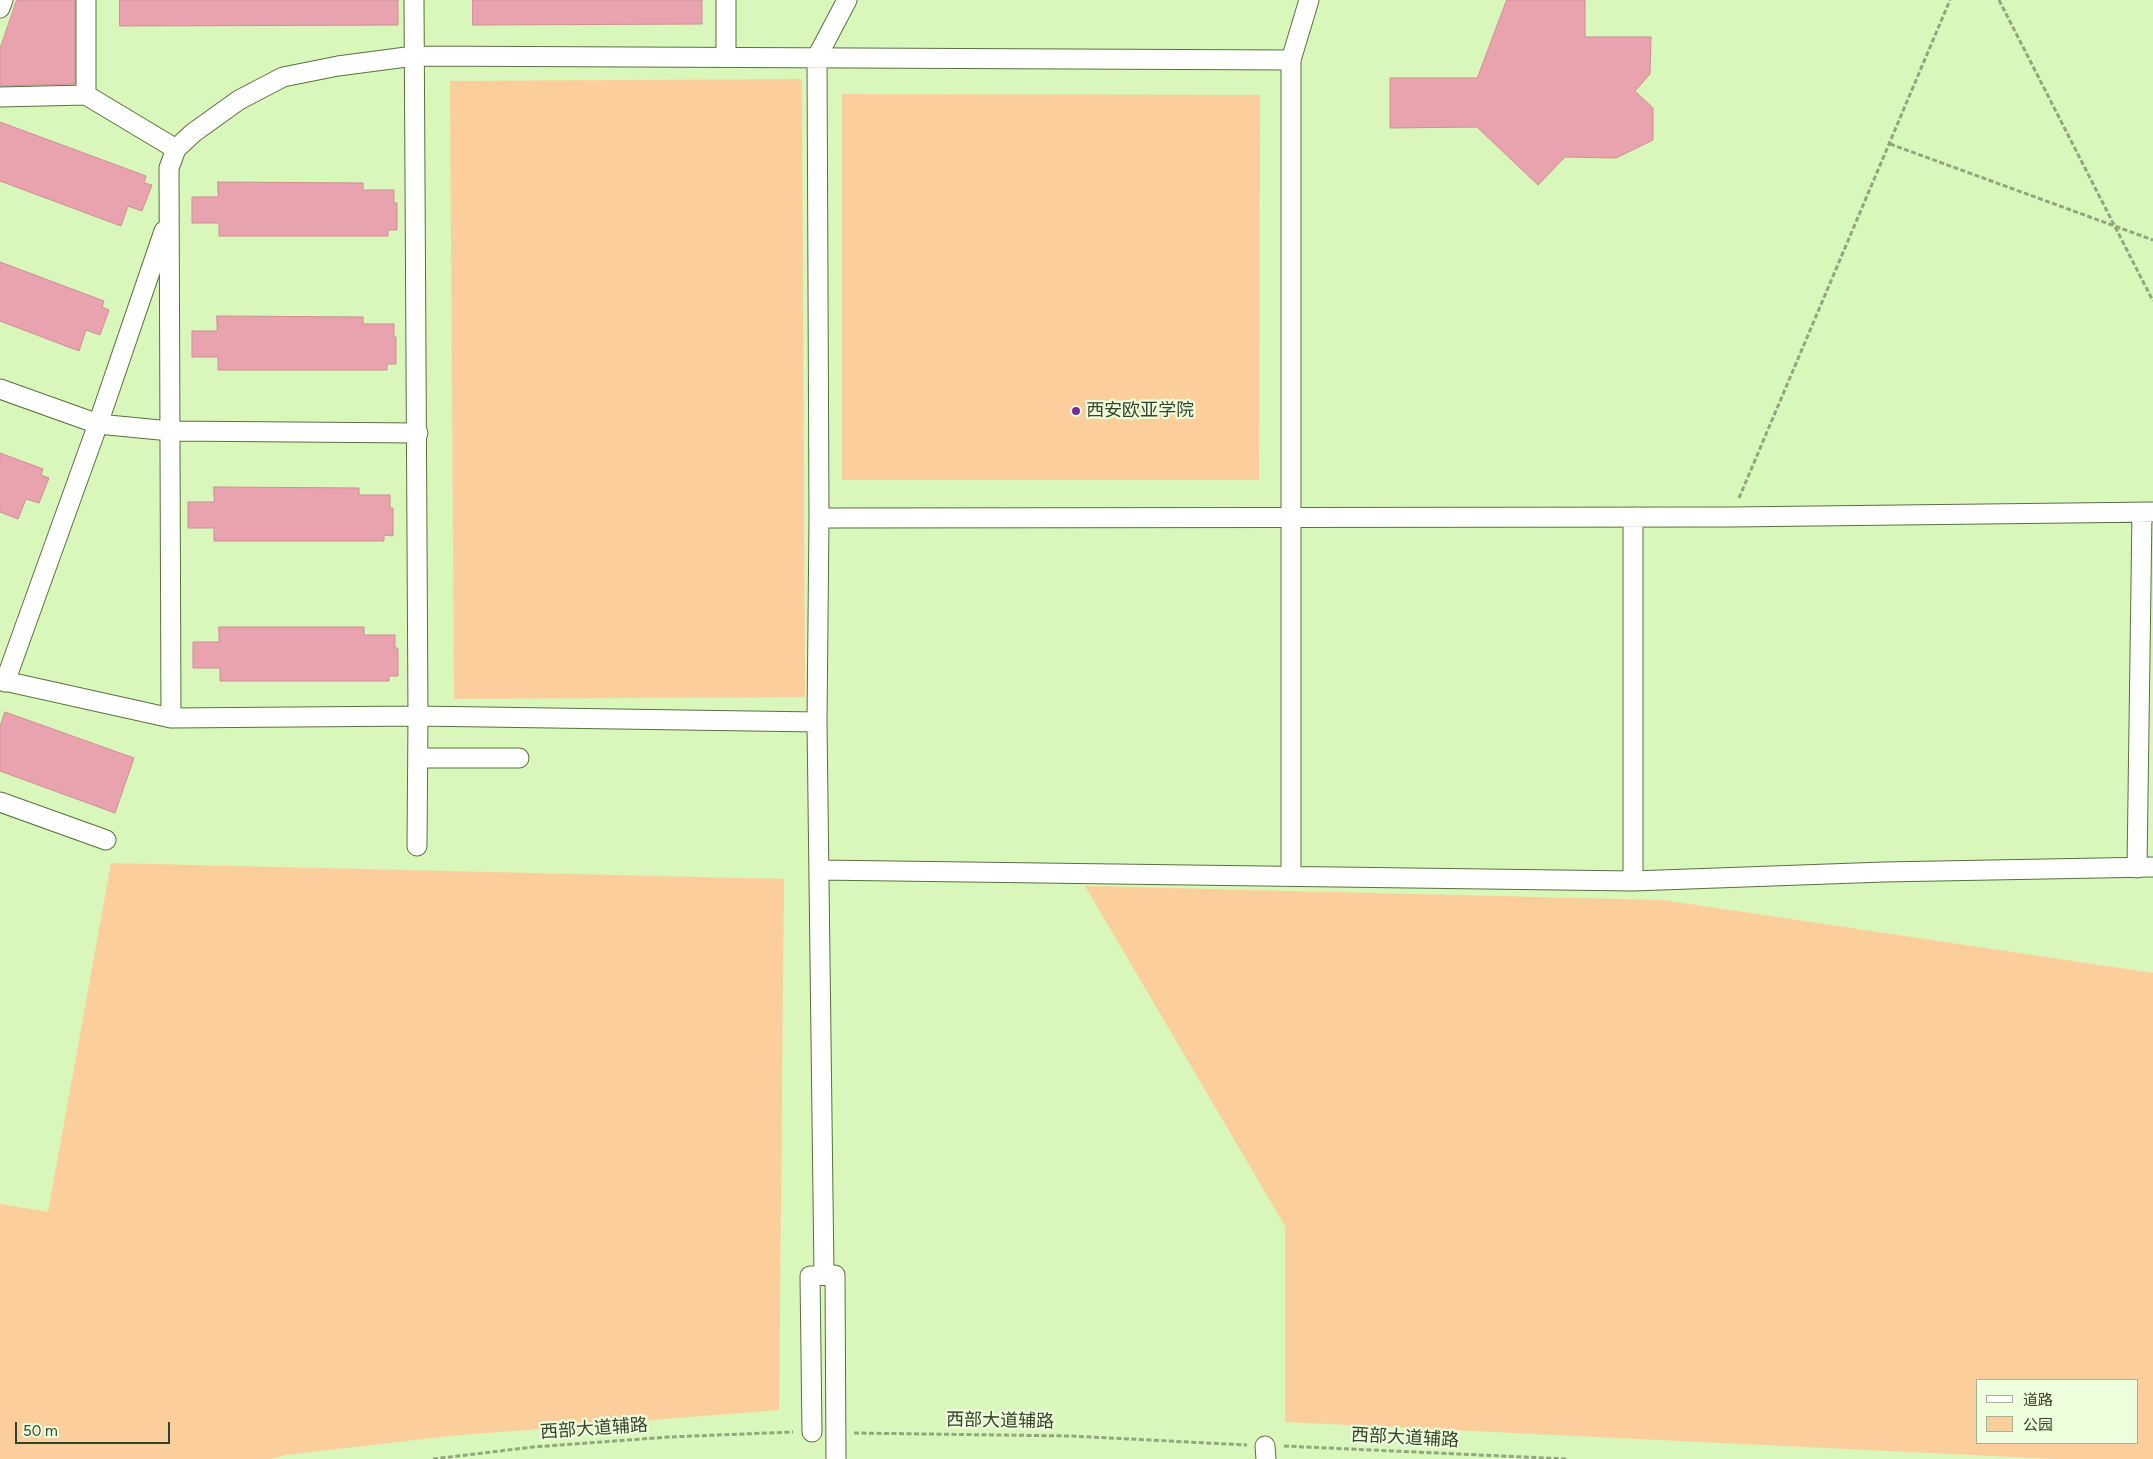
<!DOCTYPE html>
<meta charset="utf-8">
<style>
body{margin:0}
#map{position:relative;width:2153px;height:1459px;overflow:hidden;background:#d9f6bb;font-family:Figtree,"Noto Sans SC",sans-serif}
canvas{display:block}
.legend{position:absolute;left:1976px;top:1379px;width:162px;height:65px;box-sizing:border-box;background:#edffdc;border:1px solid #a4b395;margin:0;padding:6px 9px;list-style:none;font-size:15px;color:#36412a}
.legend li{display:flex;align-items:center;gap:10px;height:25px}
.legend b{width:25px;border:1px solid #a4b395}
.scale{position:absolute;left:15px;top:1422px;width:155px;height:22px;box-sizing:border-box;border:2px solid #36412a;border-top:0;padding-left:6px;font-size:15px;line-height:18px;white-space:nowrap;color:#36412a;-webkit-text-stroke:4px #edffdc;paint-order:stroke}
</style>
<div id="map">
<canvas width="2153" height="1459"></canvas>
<ul class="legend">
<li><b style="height:6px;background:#fff"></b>道路</li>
<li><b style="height:14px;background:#fcce9b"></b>公园</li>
</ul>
<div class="scale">50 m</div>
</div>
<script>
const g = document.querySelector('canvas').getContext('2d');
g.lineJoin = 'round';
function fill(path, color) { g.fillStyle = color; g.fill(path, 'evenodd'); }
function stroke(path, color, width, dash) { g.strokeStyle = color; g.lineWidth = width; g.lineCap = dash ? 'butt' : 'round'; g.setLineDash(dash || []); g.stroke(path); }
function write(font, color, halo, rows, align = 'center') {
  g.font = font + ' Figtree,"Noto Sans SC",sans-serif'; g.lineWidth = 4.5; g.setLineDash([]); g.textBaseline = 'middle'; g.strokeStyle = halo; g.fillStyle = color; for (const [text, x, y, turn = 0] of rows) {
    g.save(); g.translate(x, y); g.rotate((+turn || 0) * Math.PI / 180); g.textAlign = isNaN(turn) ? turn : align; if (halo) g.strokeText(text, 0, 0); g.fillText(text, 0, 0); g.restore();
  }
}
fill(new Path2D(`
 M802,79L805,697L454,699L450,81Z
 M842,94L1260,95L1259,480H842Z
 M111,863L784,879L779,1410L449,1436L286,1455L269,1459H0V1204L48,1212Z
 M1085,886L1663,900L2153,973V1459H2055L1285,1422V1226ZM1977,1380H2137V1443H1977Z`), '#fcce9b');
const building = new Path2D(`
 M17,0H75V84L0,86V49Z
 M120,0H398V25L120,26Z
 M473,0H702V24L473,25Z
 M1507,0H1585V37H1651L1650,74L1635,91L1653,108V140L1616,158L1565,157L1538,185L1477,127L1390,128V78H1477Z
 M0,122L146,176L144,183L152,185L142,211L128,206L121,226L0,181Z
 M218,182L363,183V190H394V203H397V230H388V236H219V223H192V197H218Z
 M0,262L104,301L102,307L109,310L100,335L86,330L79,351L0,321Z
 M217,316L363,317V324H394V337H396V364H387V370H218V357H192V331H217Z
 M0,453L43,469L41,475L49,478L39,503L26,499L18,519L0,512Z
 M214,487L359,488V495H390V508H393V536L384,535V541H214V528H188V502H214Z
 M219,627H364V635H395V648H398V676H389V681H220V668H193V642H219Z
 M5,712L134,758L115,813L0,771V727Z`);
fill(building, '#e8a3ae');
stroke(building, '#cf8d97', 1);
const street = new Path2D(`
 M414,0L418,716L817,722
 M726,0V57
 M0,8L3,0
 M1291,60V876
 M86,95L176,149
 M0,97L86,95V0
 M0,389L98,424L170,431L418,433
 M1633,517V881L1884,872L2153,867
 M819,518L1731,517L2153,512
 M0,680L171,718L418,716L417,846
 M5,682L98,424L164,231
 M171,718L169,168L176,149L193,133L239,100L283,77L338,66L414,56L1291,60L1309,0
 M418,758H519
 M0,802L106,840
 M2137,868L2142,512
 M819,870L1633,881
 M824,1275L817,722L819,518L817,57L847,0
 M812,1432L810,1276L835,1275L836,1459
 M1265,1446L1266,1459`);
stroke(street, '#59713d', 21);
stroke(new Path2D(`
 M1999,0L2153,301
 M1890,144L2153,240
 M1739,498L1950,0
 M854,1433L1071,1436L1247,1445
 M1284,1446L1568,1459
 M433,1459L533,1447L669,1437L793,1432`), '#91a67b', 3, [5, 2.5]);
stroke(street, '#fff', 19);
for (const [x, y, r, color] of [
 [1076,411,5,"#742da0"]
]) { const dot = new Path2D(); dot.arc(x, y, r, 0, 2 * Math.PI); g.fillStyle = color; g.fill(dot); stroke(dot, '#edffdc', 2); }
write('18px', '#36412a', '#edffdc', [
 ["西安欧亚学院",1086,411]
], 'left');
write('18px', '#36412a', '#edffdc', [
 ["西部大道辅路",1000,1421,1],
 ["西部大道辅路",594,1429,-4],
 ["西部大道辅路",1405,1438,3]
]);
</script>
